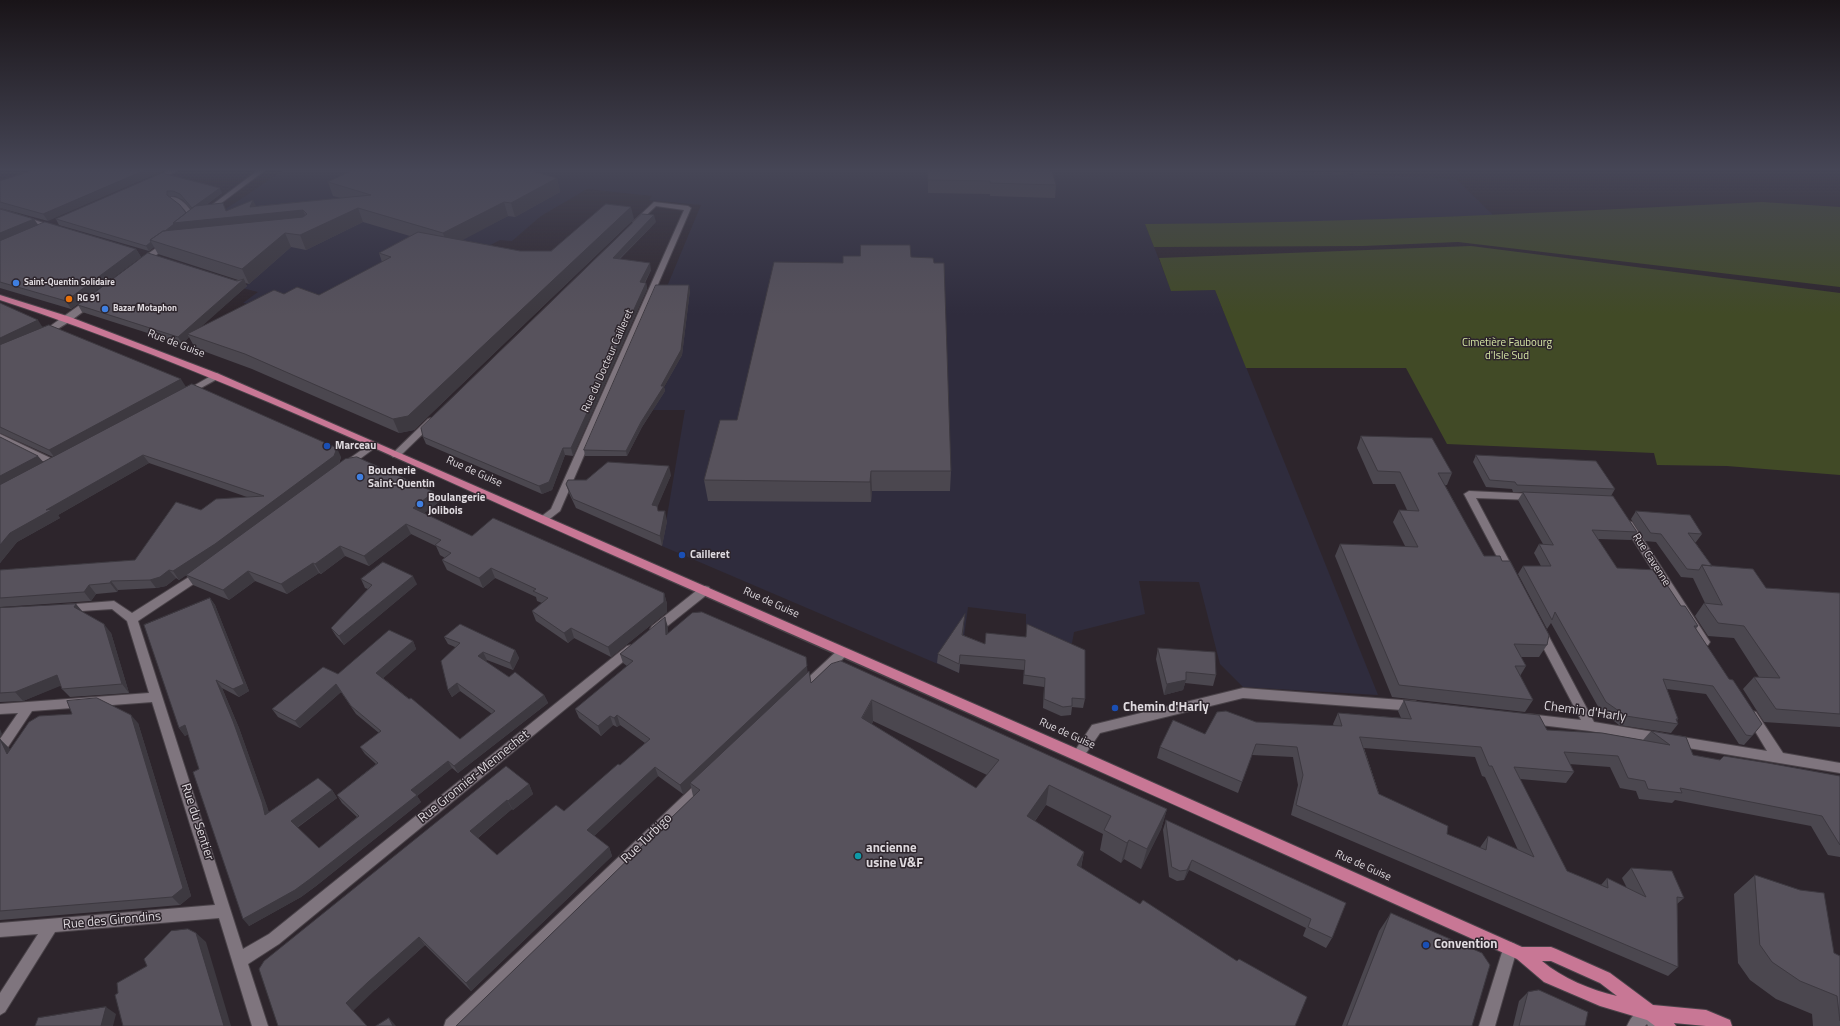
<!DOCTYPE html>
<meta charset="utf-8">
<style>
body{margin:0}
canvas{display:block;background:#2d252c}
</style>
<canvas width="1840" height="1026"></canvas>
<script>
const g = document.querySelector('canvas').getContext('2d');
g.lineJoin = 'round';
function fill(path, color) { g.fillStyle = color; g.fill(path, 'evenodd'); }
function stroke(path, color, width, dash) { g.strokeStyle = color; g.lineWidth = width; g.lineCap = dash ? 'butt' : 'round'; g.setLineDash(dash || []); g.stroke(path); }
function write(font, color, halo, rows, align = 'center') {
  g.font = font + ' "Titillium Web",sans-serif'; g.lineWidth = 3; g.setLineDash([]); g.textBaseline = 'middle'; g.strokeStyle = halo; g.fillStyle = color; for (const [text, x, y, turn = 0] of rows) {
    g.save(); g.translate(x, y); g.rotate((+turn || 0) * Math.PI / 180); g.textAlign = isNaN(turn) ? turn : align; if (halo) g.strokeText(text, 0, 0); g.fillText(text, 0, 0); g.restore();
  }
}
fill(new Path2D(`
 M283,171H1279L1456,179L1494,216L1270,224H1145L1171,290H1215L1378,695L1243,687L1220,664L1199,582L1139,581L1145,614L1074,632L1072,643H1046L1026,633V614L968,607L959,673L662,546L685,410H653L680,356L666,289L701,205L649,200L652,196L587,189L541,216L512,241L500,240L481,250V283L263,306L243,303L258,292L242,288L254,280L260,214L209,220Z`), '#2f2c3d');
fill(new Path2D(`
 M1762,202L1840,207V287L1458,242L1363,246L1154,247L1145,224C1351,223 1556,212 1762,202Z
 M1471,246L1840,293V475L1727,466L1657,465L1654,453L1447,444L1406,368H1246L1215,290L1171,291L1159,258Z`), '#414a26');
const minor = new Path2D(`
 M168,171H177L158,180L153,179Z
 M257,171H264L208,213H204V211Z
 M171,197C182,196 192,212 198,220L197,221H193L184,209L171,199Z
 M654,202L688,206L691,208L560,511L547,521H539L538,519L551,509L684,210L656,206L637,224H633V222Z
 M0,209L56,227L57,228L52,229L0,213Z
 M165,242L171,243L145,264H139V260Z
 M88,299H91L95,301C87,310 51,337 40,335V331L49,327Z
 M216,373L219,374V378L190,394H184L183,392Z
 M431,418L434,419L435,421L434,423L399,457H393L391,455L393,453L428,419Z
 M0,434L59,462L61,464L59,466H53L0,441Z
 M373,442L376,443L378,445L376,447L349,467H343L341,465L343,463Z
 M1469,491L1533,494L1538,497L1533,500L1476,498L1515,572L1514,575H1506L1505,572L1464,494Z
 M1628,521L1632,522L1708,639L1710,642L1708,645L1704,646L1700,645L1623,524Z
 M200,570L204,571L205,574L204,577L138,621L243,949L269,934L627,646L631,645L635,646L637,649L635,652L279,944L248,964L268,1026H252L219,918L55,932L5,1012L0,1015V993L38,934L0,937V923L215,905L152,702L32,711L4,753L0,754V739L18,713L0,714V704L149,693L127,621L112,609L66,612L62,611L60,608L62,605L114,601L132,613Z
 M705,586L709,587L710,590L709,593L660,632H652L650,629L652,626L701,587Z
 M1541,628L1545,629L1594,722L1660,733L1664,734L1666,738L1664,742L1660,743L1590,731L1524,723L1522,719L1524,715L1528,714L1581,720L1535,632L1537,629Z
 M843,648L847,649L849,652L847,655L805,694L801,696L797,694L795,691L797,688L839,649Z
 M1243,688L1415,701L1419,703L1421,706L1419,709L1415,711L1243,698L1100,733L1082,759L1078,760L1074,759L1072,755L1092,725Z
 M1752,711L1756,712L1783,753L1840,763V773L1676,746L1672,745L1670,741L1672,737L1676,736L1767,751L1746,716L1748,712Z
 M703,780L708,782L709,786L708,790L463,1026H444L446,1020L698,782Z
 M1510,942L1515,944L1517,949L1495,1026H1479L1503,949L1505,944Z
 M1647,1004L1652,1007L1666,1026H1648L1647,1024L1645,1026H1627C1631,1017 1638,1008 1647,1004Z`);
const major = new Path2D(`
 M0,295L70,317L219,374L1082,751L1522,947H1551L1556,949L1610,973L1653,1005L1706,1010L1730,1020L1732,1026H1706L1674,1023L1676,1026H1655L1647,1020L1600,1006L1544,982L1517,959C1214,822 910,686 606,552C406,463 208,368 0,300ZM1542,961H1551L1600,983L1617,996C1591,990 1562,978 1542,961Z`);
stroke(minor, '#4a4349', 2);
stroke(major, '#4a4349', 2);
fill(minor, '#7f757e');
fill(major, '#c87795');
fill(new Path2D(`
 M32,171L48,221L0,208V181Z
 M928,171L1056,185L1055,198L990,196V194L928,193Z
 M162,173L222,193L206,205L226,211L257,206L341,198L333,196L328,182L557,178L560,192L515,217L508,216L461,240L520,251H551L634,219L414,430L399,433L252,369L195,348L189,337L182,344L82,312L78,305L238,280L158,254L154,247L149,251L59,225L56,219ZM170,196H175L183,200L191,209L186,213L170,197ZM363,222L410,236L379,253L382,262L319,295L284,294L199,328L247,286L245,283L249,284L291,247L306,250Z
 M0,209L38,225L136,249L141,257L71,309L0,288Z
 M656,222L620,259L651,270L645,283H646L647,289L573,456L565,455L552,490L542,494L426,444L423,437Z
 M911,257L951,471L950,491H872L871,502L708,501L704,480L737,420L843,263Z
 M690,290L682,355L664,387L665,391L642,427L627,456H585L584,450Z
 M0,303L43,327L186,387L341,457L339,464L439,502L424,513L472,536L664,593L667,604V612L611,657L574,638L568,643L536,621L532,611L542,603L537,601L536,597L495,578L483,588L447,570L442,560L445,558L440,555L436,546L411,534L369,566L345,556L321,574L319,573L287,594L255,581L229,600L193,585L186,575L179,580L176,578L166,586L156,588L118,590L117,592L96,594L91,601L0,607V570L135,560L201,510L247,497L149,463L58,515L60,518L17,542L0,563V437L43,462L53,457L0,433Z
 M1361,436L1452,473L1447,485H1445L1465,522L1484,556L1547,645L1539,657H1521L1526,666L1520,676L1533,700L1525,712L1392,697L1335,556L1340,544L1405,546L1393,522L1399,510H1407L1395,484H1373L1357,448Z
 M1476,455L1615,489L1611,496L1637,532L1631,540L1598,539L1617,568L1681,606L1698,626L1696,629L1752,736L1744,745L1739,744L1706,694L1667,689L1678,719L1677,721L1678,724L1671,733L1619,725L1600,710L1551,623L1547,629L1518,574L1523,566H1541L1534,553L1539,544H1543L1518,500L1523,492H1513L1512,489L1486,487L1473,462Z
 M671,475L657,507L658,511L667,521L662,546L576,508L569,493L566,484L586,480Z
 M1636,511L1702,534L1696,542H1695L1712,566L1766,588L1840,593V727L1764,722L1743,689L1754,677H1759L1734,638L1708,636L1695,616L1704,603H1705L1693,578L1681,577L1656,542L1645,541L1631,519Z
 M361,579L417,584L344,645L336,636L331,628L368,589L365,588Z
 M210,598L215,605L249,691L239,697L222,688L239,728L269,813L332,790L337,798L297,828L319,848L357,817L342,803L337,795L376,764L365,754L360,747L379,733L356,714L341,692L300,728L278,717L272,709L338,674L413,641L416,649L383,678L460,739L492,714L460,691L452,697L448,690L455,647L448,644L444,637L515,650L519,658L513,670L487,660L485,661L509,677L544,695L548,703L458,773L452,768L417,796L421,802L316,886L301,897L249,926L188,734L185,736L179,728Z
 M76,604L82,612L111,633L129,693L70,697L62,689L61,685L23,701L0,702V608Z
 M964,623L963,635L985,644L1026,637L1027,624L1085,699L1083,708L1072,707L1071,715L1061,716L1043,708L1044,687L1023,684L1024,670L960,664L959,673L937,663L938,654Z
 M668,627V633L808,672L811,683L831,664L1167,809L1161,829L1141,869L1124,859L1121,863L1100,850L1103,834L1046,805L1035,821L1084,852L1081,868L1140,904L1237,961L1307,997L693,796L691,787L683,794L658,776L594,836L609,847L612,856L471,991L425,945L375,990L259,969L529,784L533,794L513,810L512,809L478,838L497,855L564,811L620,765L645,743L620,725L617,727L613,725L601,736L579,718L575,709L627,666L623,663L620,654ZM873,721L987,775L976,788L872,724Z
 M1158,648L1216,675L1213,686L1185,683L1183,690L1164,695L1156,659Z
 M1404,700L1547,730L1643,740L1651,731L1693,755L1720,760L1840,776V857L1828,855L1811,826L1675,800L1672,803L1639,799L1636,791L1620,788L1610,767L1569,764L1574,772L1566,783L1520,779L1567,871L1601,885L1607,878L1627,888L1622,878L1631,868L1684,898L1677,904L1678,967L1668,976L1291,815L1298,785L1293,757L1252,755L1238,793L1157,758L1160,747L1205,734L1256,722L1334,726L1333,724L1338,713L1401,718L1398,711ZM1364,748L1475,757L1482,776L1485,777L1518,850L1488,836L1481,846L1480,848L1447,834L1379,794Z
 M138,723L191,896L180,905L0,920V739L9,748L10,750Z
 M1166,820L1346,903L1332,938L1326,948L1303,936L1306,928L1189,870L1184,880L1177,881L1169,877L1163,830Z
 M1755,875L1834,953L1840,956V1026H1813L1812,1014L1776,999L1750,980L1738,963L1734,894Z
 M1391,913L1472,1026H1342L1379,931Z
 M1528,992L1585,1026H1513L1519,1001Z`), '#4b474f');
fill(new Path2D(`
 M143,171H163L48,221L43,214Z
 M557,178L560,192L515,217L511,203Z
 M220,188L222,193L195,213L192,208Z
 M253,200L260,214L303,210L309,225L152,241L186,213V221L250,207Z
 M504,202L508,216L448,248L443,233Z
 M631,207L634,219L414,430L399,433L393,419Z
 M358,208L363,222L306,250L300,235Z
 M654,215L656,222L614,264L613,258Z
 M34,219L39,226L0,242V233Z
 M285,233L291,247L249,284L242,269Z
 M151,242L154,247L149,251L146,246Z
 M136,249L141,257L71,309L66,301Z
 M650,263L651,270L641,289L640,282Z
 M244,279L247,286L191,336L187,334L189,337L182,344L178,337Z
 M646,283L647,289L573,456L571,448Z
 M689,285L690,290L682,355L664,387L665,391L642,427L627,456L626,451L661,386Z
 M38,320L43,328L0,348V338Z
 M181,379L186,387L55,458L49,450Z
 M337,448L341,457L338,465L220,553L179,580L173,571Z
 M563,448L565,455L552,490L542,494L539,486Z
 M143,455L149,463L58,515L60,518L17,542L0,563V545L10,533L46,510Z
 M38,456L45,464L0,488V476Z
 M669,466L671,475L654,515L652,505Z
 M871,471L872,491L871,502L870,482Z
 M434,492L439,502L418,518L413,508Z
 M665,511L667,521L662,546L660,536Z
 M406,524L411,534L369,566L364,556Z
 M340,546L345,556L321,574L315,564Z
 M313,563L319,573L287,594L281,584Z
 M491,568L495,578L483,588L479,578Z
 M169,570L176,578L166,586L156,588L150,580Z
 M248,571L255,581L229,600L223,590Z
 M413,576L417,584L344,645L339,636Z
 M111,581L118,590L117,592L110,583Z
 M89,585L96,594L91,601L84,592Z
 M664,593L667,604V612L611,657L608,647Z
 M210,598L215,605L249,691L239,697L233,689Z
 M76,604L83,612L74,607Z
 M665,617L668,627V644L666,635Z
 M104,624L111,633L129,693L122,684Z
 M571,628L574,638L568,643L564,633Z
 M413,641L416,649L380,681L376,673Z
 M515,650L519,658L513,670L510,663Z
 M483,652L487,660L482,664L478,656Z
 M807,666L808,676L690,783L691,787L683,794L680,785Z
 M57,675L65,684L23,701L15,692Z
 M216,680L222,688L239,728L268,809L271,823L265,815Z
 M1186,680L1183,690L1164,695L1167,684Z
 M457,683L460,691L452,697L448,690Z
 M336,684L341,692L300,728L295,721Z
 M544,695L548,703L458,773L454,766Z
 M872,700L873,721L863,739L862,718Z
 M131,715L138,723L191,896L180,905L172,897Z
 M617,715L620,725L617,727L614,718Z
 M610,716L613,725L601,736L598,726Z
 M185,725L191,733L185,736L179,728Z
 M0,729L2,734L0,737Z
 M0,739L9,748L16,762L7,754Z
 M448,761L452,768L417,796L421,802L316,886L301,897L249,926L243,919L411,790Z
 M655,767L658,776L591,839L587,830Z
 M529,784L533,794L513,810L508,801Z
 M1049,785L1046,805L1024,836L1027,816Z
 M332,790L337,798L296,828L291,821Z
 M507,800L512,809L475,840L470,831Z
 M1167,809L1161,829L1141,869L1147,849Z
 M1129,840L1124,859L1121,863L1127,843Z
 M609,847L612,856L471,991L466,983Z
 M1084,852L1080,871L1077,865Z
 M1192,860L1189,870L1184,880L1187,870Z
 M196,933L206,942L231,1026H224Z
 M419,937L425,945L375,990L353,1011L346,1003L368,982Z
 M106,1007L116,1014L113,1026H101Z
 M389,1018L396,1026H393Z`), '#3d3940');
const building = new Path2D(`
 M32,171H143L43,214L0,202V181Z
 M351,171H532L557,178L511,203L504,202L443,233L358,208L300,235L285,233L242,269L150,240L163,231L303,217L307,214L303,210L173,223L195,206L223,203L226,211L253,200L250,207L371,195L328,182Z
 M928,171H1052L1056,185L990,183V181L928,180Z
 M162,173L220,188L192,208L180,194L173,191H167V195L180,205L186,213L173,223L174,224L165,231H163L150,240L151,242L146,246L56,219Z
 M606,204L631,207L408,416L393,419L245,354L187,334L274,290L284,294L297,287L319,295L391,257L379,253L418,232L520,251H551Z
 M0,209L34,219L0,233Z
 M642,214L654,215L613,258L650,263L640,282L646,283L571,448H563L549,482L539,486L423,437L421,428Z
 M45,222L136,249L66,301L0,282V241Z
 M861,245H910L911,257L933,258L934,263H944L951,471H871L870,482L704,480L720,420H737L774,262L843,263V256H860Z
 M148,253L237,281L244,279L178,337L78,305Z
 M656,285H689L681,350L661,386H664L641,422L626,451L584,450Z
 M0,303L38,320L0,338Z
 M49,325L181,379L49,450L0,427V345Z
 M192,384L337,448L334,456L215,544L173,571L169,570L160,577L150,580L111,581L110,583L89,585L84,592L0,598V570L135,560L176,502L201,510L216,499L264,496L143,455L46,510L53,509L10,533L0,545V485Z
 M1361,436L1432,438L1452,473H1438L1465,522L1484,556H1500L1502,561H1510L1549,635L1547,645L1514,644L1526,666H1515L1533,700L1399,685L1340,544L1418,547L1399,510L1419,511L1400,472L1378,471Z
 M0,437L38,456L0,476Z
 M1476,455L1596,461L1615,489L1517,485L1515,482L1490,480Z
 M357,457L434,492L413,508L472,536L493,518L664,593V602L608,647L571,628L564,633L532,611L548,598L533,591L536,589L491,568L479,578L442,560L451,553L435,545L441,540L406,524L364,556L340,546L315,564L313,563L281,584L248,571L223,590L186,575L345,459Z
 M608,462L669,466L652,505L657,506L658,511H665L660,536L573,499L566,484L568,480H586Z
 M1523,492L1613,496L1637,532L1592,530L1617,568L1657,570L1681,606H1685L1698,626H1694L1729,679L1733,680L1762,724L1752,736L1746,735L1713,686L1663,679L1678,719H1676L1678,724L1626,716L1606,702L1555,612L1552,620L1523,566H1551L1539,544L1553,545Z
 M1636,511L1690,515L1702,534L1688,533L1712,566L1702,565L1699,570L1687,569L1661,534L1651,533Z
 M383,562L413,576L339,636L331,628L372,585L361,579Z
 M1702,565L1753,569L1766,588L1840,593V714L1776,709L1754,677L1780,678L1744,626L1718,623L1704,603L1722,605Z
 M210,598L244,684L233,689L216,680L233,721L262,802L265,815L318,778L332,790L291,821L319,848L359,816L337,795L378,763L360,747L381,731L351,706L336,684L295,721L272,709L323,667L338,674L389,630L413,641L376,673L409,699L411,698L460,739L495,711L457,683L448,690L441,661L460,643L444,637L460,624L515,650L510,663L483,652L478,656L509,677L515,672L544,695L454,766L448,761L411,790L417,795L310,879L295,890L243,919L193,772L199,769L185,725L179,728L144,625Z
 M76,604L74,607L104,624L122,684L62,689L57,675L15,692L0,693V608Z
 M702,612L806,657L807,666L680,785L655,767L587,830L609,847L466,983L419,937L368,982L346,1003L367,1026H278L259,969L264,961L506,766L529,784L508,801L507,800L470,831L497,855L556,805L564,811L618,764L620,765L650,739L617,715L614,718L610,716L598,726L575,709L633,661L620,654L665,617L666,635L692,613Z
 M965,614L962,635L985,644L986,633L1026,637L1027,624L1085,650V699L1072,698V706L1063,707L1044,699L1045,678L1024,675L1025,660L960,655L959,664L938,654Z
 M1158,648L1215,652L1216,675L1186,672V680L1167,684Z
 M841,661L1167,809L1147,849L1129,840L1127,843L1104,830L1111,816L1049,785L1027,816L1084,852L1077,865L1140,904L1143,900L1237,961L1239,959L1307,997L1295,1026H456L700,790L690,783L809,671L811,683L831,664ZM872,700L999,760L976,788L862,718Z
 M97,698L131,715L183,888L172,897L0,911V739L7,754L29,722L39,716L72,714L67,701Z
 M1404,700L1539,715L1547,730L1602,733L1670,745L1651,731L1686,737L1693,755L1720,760L1724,756L1768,763L1840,776V845L1822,816L1680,788L1682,793L1648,789L1645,781L1628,778L1618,756L1564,752L1574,772L1514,767L1567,871L1608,888L1607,878L1646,897L1631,868L1672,871L1684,898L1677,897L1678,967L1296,805L1303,775L1297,747L1256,744L1242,782L1160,747L1173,720L1205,734L1217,712L1226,711L1256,722L1342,726L1338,713L1411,719ZM1360,737L1481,747L1489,766H1492L1534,857L1488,836L1486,850L1447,834L1448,826L1379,794Z
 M1166,820L1346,903L1332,938L1308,927L1311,919L1192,860L1187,870L1180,871L1172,867Z
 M1755,875L1800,890L1824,893L1834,953L1840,956V1021L1837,996L1800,981L1772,962L1760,945Z
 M1391,913L1482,953L1490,965L1472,1026H1347Z
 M188,929L196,933L224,1026H123L115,995L118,993L117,983L147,966L144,959L171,931Z
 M1539,990L1588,1012L1585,1026H1519L1528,992Z
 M106,1007L101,1026H35L38,1018Z
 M389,1018L393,1026H376Z`);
fill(building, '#57525c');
stroke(building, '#3d3940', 1);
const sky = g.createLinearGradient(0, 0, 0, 315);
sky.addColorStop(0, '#191418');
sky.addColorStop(0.54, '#464656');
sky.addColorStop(1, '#46465600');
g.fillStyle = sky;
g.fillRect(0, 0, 1840, 315);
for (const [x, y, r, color] of [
 [16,283,4,"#3f7fe0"],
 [69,299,4,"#e8710a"],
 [105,309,4,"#3f7fe0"],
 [327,446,4,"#1a4fb4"],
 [360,477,4,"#3f7fe0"],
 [420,504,4,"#3f7fe0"],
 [682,555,4,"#1a4fb4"],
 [1115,708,4,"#1a4fb4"],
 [858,856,4,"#0f9aa8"],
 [1426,945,4,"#1a4fb4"]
]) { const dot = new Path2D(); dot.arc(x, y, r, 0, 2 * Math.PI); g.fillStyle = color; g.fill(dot); stroke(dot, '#2d252c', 1.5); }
write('bold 9px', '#dfdadf', '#2d252c', [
 ["Saint-Quentin Solidaire",24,283],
 ["RG 91",77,299],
 ["Bazar Motaphon",113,309]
], 'left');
write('11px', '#d6e6a5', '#2d252c', [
 ["Cimetière Faubourg",1507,343],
 ["d'Isle Sud",1507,356]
]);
write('11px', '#dfdadf', '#2d252c', [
 ["Rue de Guise",176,344,21],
 ["Rue du Docteur Cailleret",608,361,-66],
 ["Rue de Guise",474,472,24],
 ["Rue Cavenne",1651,560,57],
 ["Rue de Guise",771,603,24],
 ["Rue de Guise",1067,734,24],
 ["Rue de Guise",1363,866,24]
]);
write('bold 11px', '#dfdadf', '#2d252c', [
 ["Marceau",335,446],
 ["Boucherie",368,471],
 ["Saint-Quentin",368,484],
 ["Boulangerie",428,498],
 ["Jolibois",428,511],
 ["Cailleret",690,555]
], 'left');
write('bold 13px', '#dfdadf', '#2d252c', [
 ["Chemin d'Harly",1123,708],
 ["ancienne",866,849],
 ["usine V&F",866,864],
 ["Convention",1434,945]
], 'left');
write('13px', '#dfdadf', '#2d252c', [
 ["Chemin d'Harly",1585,712,8],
 ["Rue Gronnier-Mennechet",474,777,-39],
 ["Rue du Sentier",197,822,72],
 ["Rue Turbigo",647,839,-44],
 ["Rue des Girondins",112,921,-5]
]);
</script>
